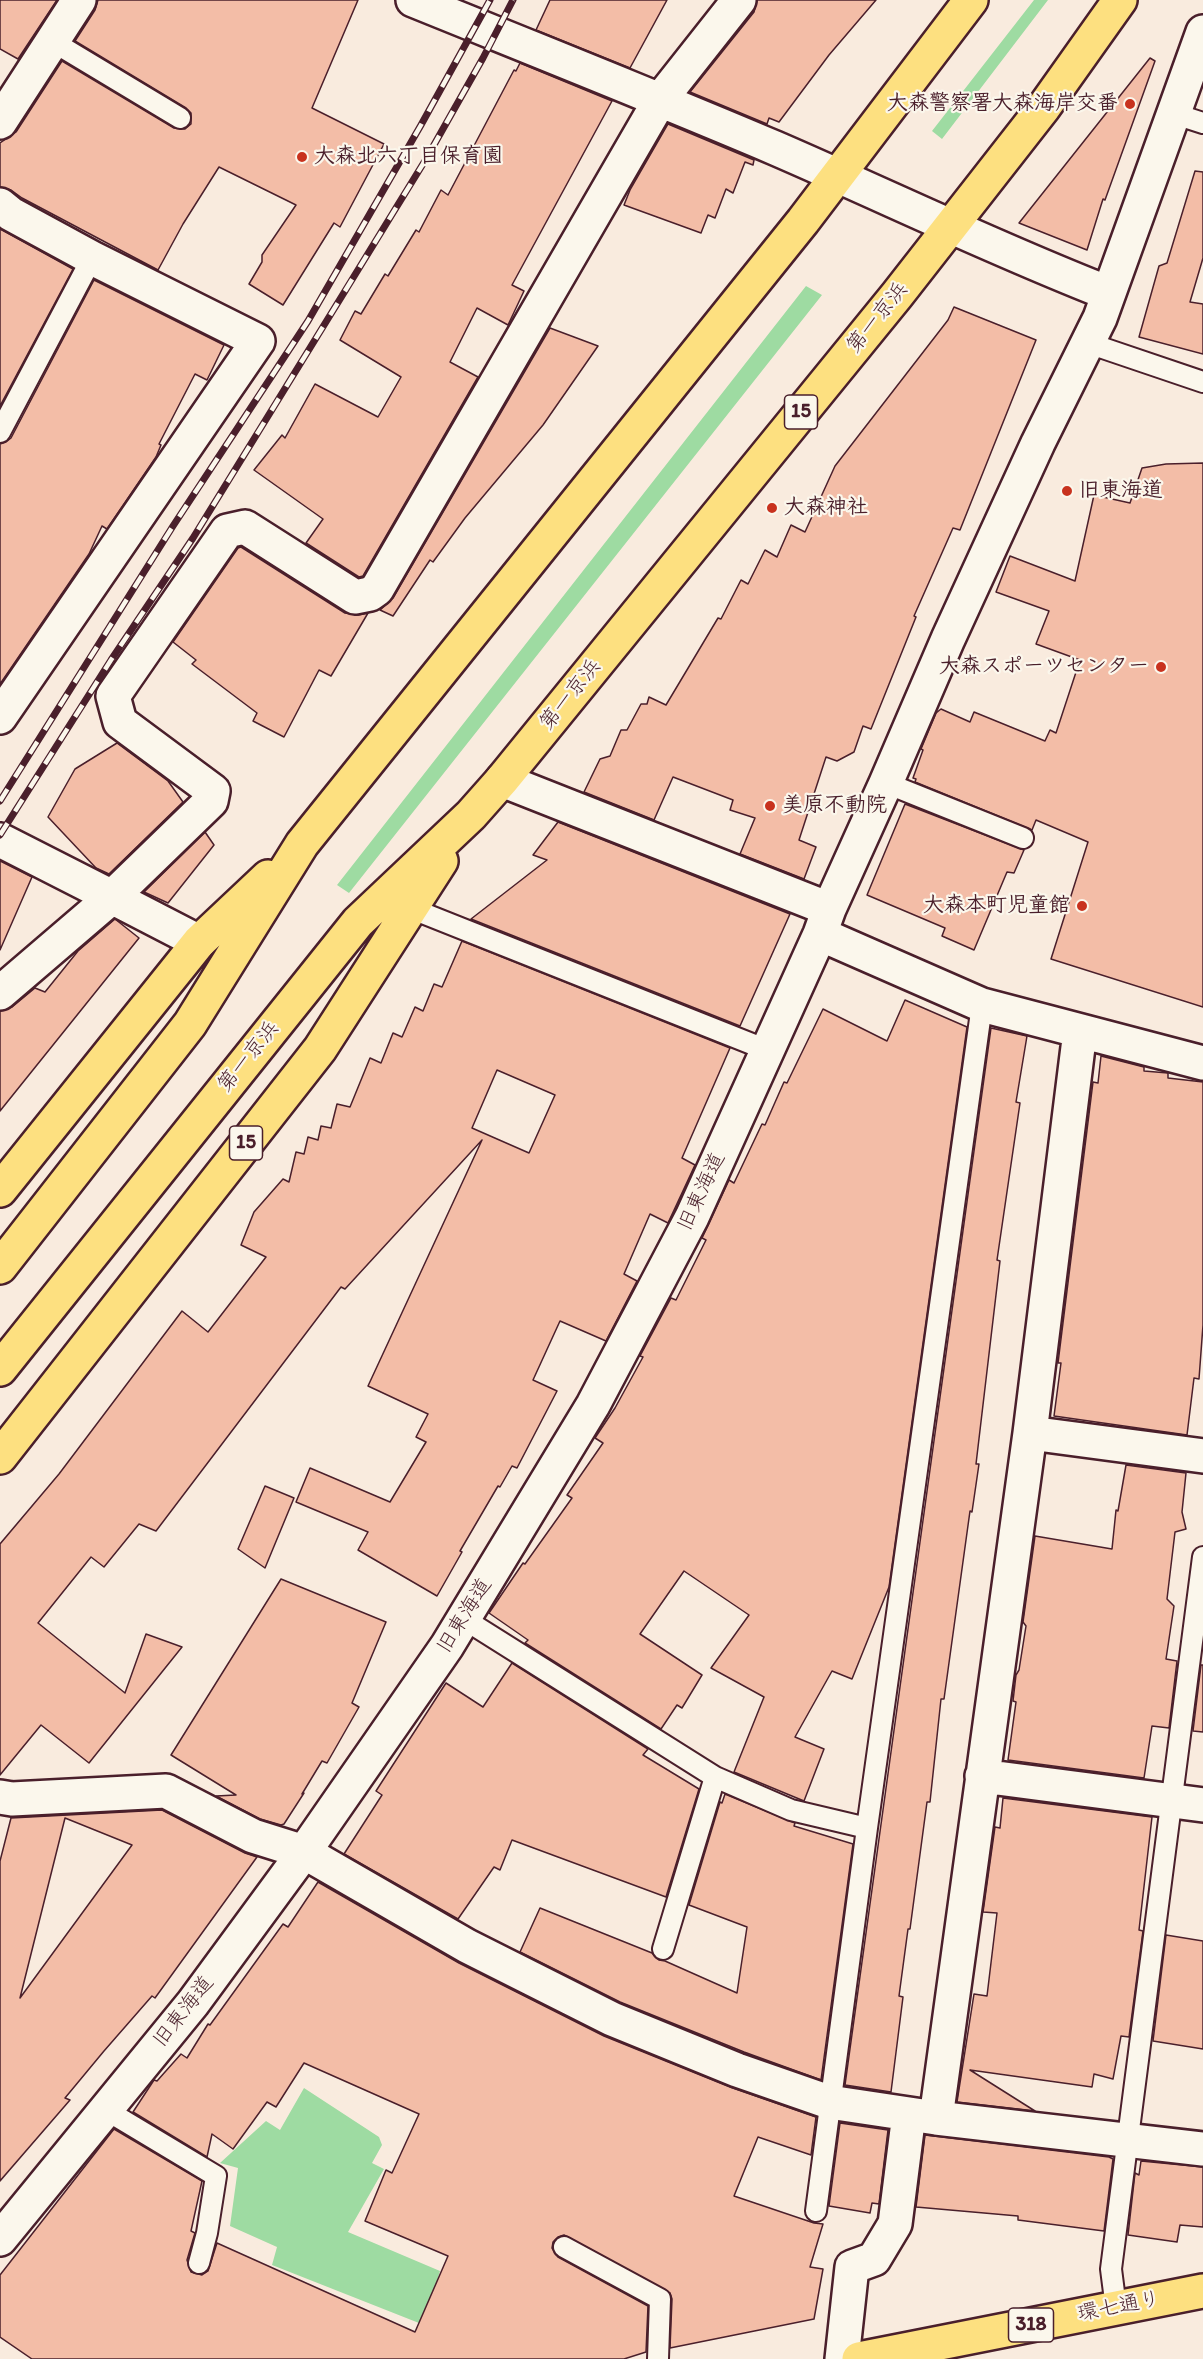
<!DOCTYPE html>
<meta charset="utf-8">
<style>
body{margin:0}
canvas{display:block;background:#f9ebde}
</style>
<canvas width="1203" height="2359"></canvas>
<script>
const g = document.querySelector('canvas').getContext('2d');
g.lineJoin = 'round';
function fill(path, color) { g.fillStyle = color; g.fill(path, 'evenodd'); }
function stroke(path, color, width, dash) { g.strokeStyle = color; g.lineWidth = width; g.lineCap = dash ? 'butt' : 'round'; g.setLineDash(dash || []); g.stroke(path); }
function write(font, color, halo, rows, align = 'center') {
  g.font = font + ' Itim,"Klee One",sans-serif'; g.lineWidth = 4.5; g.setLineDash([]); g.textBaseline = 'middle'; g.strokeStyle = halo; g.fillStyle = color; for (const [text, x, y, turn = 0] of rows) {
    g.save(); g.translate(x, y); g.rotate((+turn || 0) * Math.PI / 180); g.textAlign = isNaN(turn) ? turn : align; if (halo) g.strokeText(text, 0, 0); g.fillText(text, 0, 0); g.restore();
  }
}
fill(new Path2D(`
 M1034,0H1048L942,139L932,131Z
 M806,286L822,295L349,893L337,885Z
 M304,2088L379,2137L382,2145L372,2163L384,2169L348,2232L440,2271L424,2325L272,2265L277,2247L230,2226L238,2168L220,2163L266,2121L280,2130Z`), '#9edba2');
const building = new Path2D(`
 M0,0H57L18,59L0,49Z
 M98,0H358L312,108L384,144L340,227L334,223L283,305L249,284L262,262V255L296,205L219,167L183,224L158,270L22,198L11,190L0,187V143L16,132L62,61L174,128L185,129L191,124V113L186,108L75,41L95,10Z
 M550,0H667L630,68L536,30Z
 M757,0H876L829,55L779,122L769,118L767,124L690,92L754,12Z
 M1150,58L1155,61L1105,200L1103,199L1087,250L1019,223Z
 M520,63L612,101L512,285L524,291L508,325L477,308L450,362L478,377L363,576L359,577L306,543L323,519L254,470L282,435L285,438L315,384L378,417L401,377L340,340L355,311L361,314L385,274L388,276L416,230L419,232L441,190L448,195L514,70L516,71Z
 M668,124L754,160L753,165L745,162L733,193L726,189L715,218L708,215L701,233L624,205L630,190Z
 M1195,171L1203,172V258L1190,302L1203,304V354L1139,337L1159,266L1167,263Z
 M0,229L73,269L0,406Z
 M94,280L224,345L207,380L195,374L159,444L161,445L156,457L107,529L102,526L89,554L0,684V444L6,442L11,438Z
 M954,307L1036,340L960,530L953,528L914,616L916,617L871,729L863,726L854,752L837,761L826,757L799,840L816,847L804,879L740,854L755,818L730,810L733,800L673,777L654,820L584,792L600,759L610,756L621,730H627L641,704H647L649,697L666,705L718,618L721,619L741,580L748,584L765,550L777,557L791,525L805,532L835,466L948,320Z
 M550,328L598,346L543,425L465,518L433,562L430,560L393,616L380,610L393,598Z
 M1203,463V1007L1051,959L1088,842L1036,820L1032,830L915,782L916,779L913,778L923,750L921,749L936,713L941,709L970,722L974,712L1045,741L1050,730L1056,733L1080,660L1036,644L1049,611L996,592L1010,556L1075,581L1094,495L1130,503L1142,468L1166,464Z
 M241,547L345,613L358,615L368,613L331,676L319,670L284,737L253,721L257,713L192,664L196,660L173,642L238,548Z
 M117,743L168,781L183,802L109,874L96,868L48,817L75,769Z
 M905,804L1024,850L1014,873L1007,872L974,950L942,936L945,928L867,895Z
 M558,822L790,914L740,1026L471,919L547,860L533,855Z
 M205,832L214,845L168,903L144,892Z
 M0,861L32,877L0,950Z
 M115,919L139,938L0,1111V1011L12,1007L35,988L45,992L78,951Z
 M462,941L730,1048L682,1158L695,1165L668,1223L650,1214L624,1274L637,1281L606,1341L560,1321L533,1380L557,1391L517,1468L512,1466L500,1487L498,1486L460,1551L462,1552L437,1596L358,1550L368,1532L296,1502L310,1468L390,1502L426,1442L416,1437L428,1414L368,1386L482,1140L345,1289L341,1287L156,1531L139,1524L104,1567L91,1557L38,1623L125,1693L146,1634L182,1647L89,1763L41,1725L0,1775V1544L59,1474L182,1311L208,1332L266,1257L241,1245L254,1212L283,1179L289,1182L296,1152L304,1154L308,1137L318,1140L321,1126L331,1128L337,1104L350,1107L370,1058L381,1063L393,1033L402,1037L415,1007L423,1011L434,984L442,987ZM497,1070L555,1095L529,1153L472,1128Z
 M905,1000L967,1027L889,1587L852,1679L832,1671L795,1737L824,1749L804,1801L734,1772L764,1697L711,1668L749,1615L684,1571L640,1634L702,1675L682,1708L677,1705L661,1729L525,1643L528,1640L489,1613L523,1563L525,1564L572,1498L567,1495L603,1443L595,1438L615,1408L643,1357L640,1356L671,1298L676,1300L706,1240L702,1238L729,1180L734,1183L762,1124L765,1125L784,1082L787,1083L823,1009L887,1041Z
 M991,1028L1027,1036L1016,1102L1020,1103L997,1260L1000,1261L976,1464H979L972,1512L970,1511L944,1699H941L930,1802H927L910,1929H908L899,1996L903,1997L891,2092L845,2085Z
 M1101,1056L1144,1067V1071L1168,1073V1078L1203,1082V1325L1199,1379L1194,1378L1187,1435L1054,1416L1061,1363H1058L1093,1082L1098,1083Z
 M1126,1465L1186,1473L1182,1512L1186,1529L1175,1532L1167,1599L1174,1606L1166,1659L1177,1661L1169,1728L1152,1726L1144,1778L1008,1760L1016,1702L1013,1701L1016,1675L1019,1670L1026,1626L1023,1622L1035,1536L1112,1549L1116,1510L1118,1511Z
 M265,1486L294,1498L265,1568L238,1549Z
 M281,1579L386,1622L352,1703L359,1707L327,1763L322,1761L302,1794L304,1793L284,1824L281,1825L260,1819L216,1796L236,1795L171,1755Z
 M512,1663L648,1749L643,1755L699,1789L666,1897L512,1840L500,1870L494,1867L458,1919L344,1854L382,1795L376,1791L446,1683L483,1707Z
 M1201,1665H1203V1732L1193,1731Z
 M725,1794L795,1823L794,1826L853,1844L821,2080L744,2052L620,2002L520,1952L540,1908L652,1953L659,1960L665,1961L737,1993L747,1927L689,1905L720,1802L722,1803Z
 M1003,1798L1152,1817L1139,1930L1143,1931L1129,2037L1121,2036L1113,2079L1094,2074L1092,2087L970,2070L1035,2111L957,2102L974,1994L987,1996L997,1913L983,1912L995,1827L1000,1828Z
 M162,1810L245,1853L257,1857L155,1998L152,1996L104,2051L65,2098L70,2100L0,2181V1861L11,1818ZM65,1818L132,1845L20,1998Z
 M318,1882L459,1963L604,2036L730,2087L816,2117L811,2155L758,2137L734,2196L814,2223L823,2224L810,2267L823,2269L814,2319L670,2348L672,2299L670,2293L564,2235L558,2237L553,2242L552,2248L558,2257L648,2306L646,2352L624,2359H32L0,2337V2275L114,2129L202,2181L191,2231L195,2233L187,2260L191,2272L202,2275L208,2271L217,2243L415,2332L448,2256L365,2221L386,2170L392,2173L419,2114L304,2063L276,2107L267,2102L233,2149L212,2134L207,2157L133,2112L154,2080L157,2081L181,2054L187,2058L208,2024L210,2025L283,1924L288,1927Z
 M1166,1935L1203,1941V2049L1153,2041Z
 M840,2123L888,2130L879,2204L872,2203L870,2213L829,2206Z
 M925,2135L1109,2157L1113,2159L1104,2231L1018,2220V2216L916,2207Z
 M1141,2161L1203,2167V2227L1180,2225L1177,2242L1128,2235L1135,2173L1139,2175Z`);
fill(building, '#f3bda7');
stroke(building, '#4a1f2b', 1.5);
const service = new Path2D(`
 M52,41L180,118
 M1172,113L1203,123
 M1088,343L1203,382
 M0,432L92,258
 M886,783L1023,838
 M410,908L767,1050
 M464,1619L715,1777L791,1810L867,1828
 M663,1949L715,1777
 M106,2110L216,2176L207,2233L199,2263
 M816,2211L867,1828L982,1005
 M564,2247L660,2299L658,2359
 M1116,2308L1111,2269L1203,1557`);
const minor = new Path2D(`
 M413,0C534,49 655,97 775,148C886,196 995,249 1108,293
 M0,122L79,0
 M0,205L11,214L92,258L258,341L0,717
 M502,780L829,909
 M0,840L112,897L0,993
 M820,934L982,1005L1203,1063
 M199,942L112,897L211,801L213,791L120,722L113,696L227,531L245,527L355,597L370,594L377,589L660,100L739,0
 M1030,1433L1203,1456
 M982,1776L1203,1805
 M0,1797L12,1799L166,1791L253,1836L304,1852L467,1946L612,2019L737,2070L829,2102L936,2118L1203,2149
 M936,2118L1030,1433L1080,1031
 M0,2239L193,2003L304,1852L447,1646L593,1405L692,1217L820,934L829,909L886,783L948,639L1038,443L1100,318L1203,32
 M842,2359L852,2267L874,2259L895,2224L909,2114`);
const primary = new Path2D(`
 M859,2359L1203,2291`);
const trunk = new Path2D(`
 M0,1190L199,942L268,877
 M0,1267L190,1024L302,844L803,221L971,0
 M0,1369L358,922L471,815L502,780L897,295L1044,107L1120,0
 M0,1457L320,1049L441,861`);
stroke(service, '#4a1f2b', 24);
stroke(minor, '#4a1f2b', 38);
stroke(primary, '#4a1f2b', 38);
stroke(trunk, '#4a1f2b', 38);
stroke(service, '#fbf7ec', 20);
stroke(minor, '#fbf7ec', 33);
stroke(primary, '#fde080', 33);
stroke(trunk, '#fde080', 33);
const rail = new Path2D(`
 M0,801L173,526L308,321L421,125L490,0
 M0,835L111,660L193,538L345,291L426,159L483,58L513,0`);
stroke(rail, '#4a1f2b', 7);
stroke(rail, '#fbf7ec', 4.5, [14]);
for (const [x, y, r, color] of [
 [1130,104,6,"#c8321e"],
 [302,157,6,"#c8321e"],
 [1067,491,6,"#c8321e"],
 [772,508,6,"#c8321e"],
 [1161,667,6,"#c8321e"],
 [770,806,6,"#c8321e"],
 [1082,906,6,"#c8321e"]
]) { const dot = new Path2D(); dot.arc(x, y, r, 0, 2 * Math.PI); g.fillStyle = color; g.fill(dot); stroke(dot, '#fbf7ec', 2); }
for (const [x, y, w] of [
 [801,412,33],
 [246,1143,33],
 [1031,2325,45]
]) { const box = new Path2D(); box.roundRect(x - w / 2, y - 17, w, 34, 4.5); g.fillStyle = '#fbf7ec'; g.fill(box); stroke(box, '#4a1f2b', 1.5); }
write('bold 20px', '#4a1f2b', null, [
 ["15",801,412],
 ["15",246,1143],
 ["318",1031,2325]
]);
write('bold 21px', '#4a1f2b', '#fbf7ec', [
 ["大森警察署大森海岸交番",1118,104,"right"],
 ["大森北六丁目保育園",314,157],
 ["旧東海道",1079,491],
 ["大森神社",784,508],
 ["大森スポーツセンター",1149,667,"right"],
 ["美原不動院",782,806],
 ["大森本町児童館",1070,906,"right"]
], 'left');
write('21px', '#4a1f2b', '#fbf7ec', [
 ["第一京浜",878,318,-51],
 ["第一京浜",571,695,-51],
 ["第一京浜",249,1057,-51],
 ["旧東海道",702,1192,-65],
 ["旧東海道",465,1616,-58],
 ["旧東海道",184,2012,-52],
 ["環七通り",1119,2307,-11]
]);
</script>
